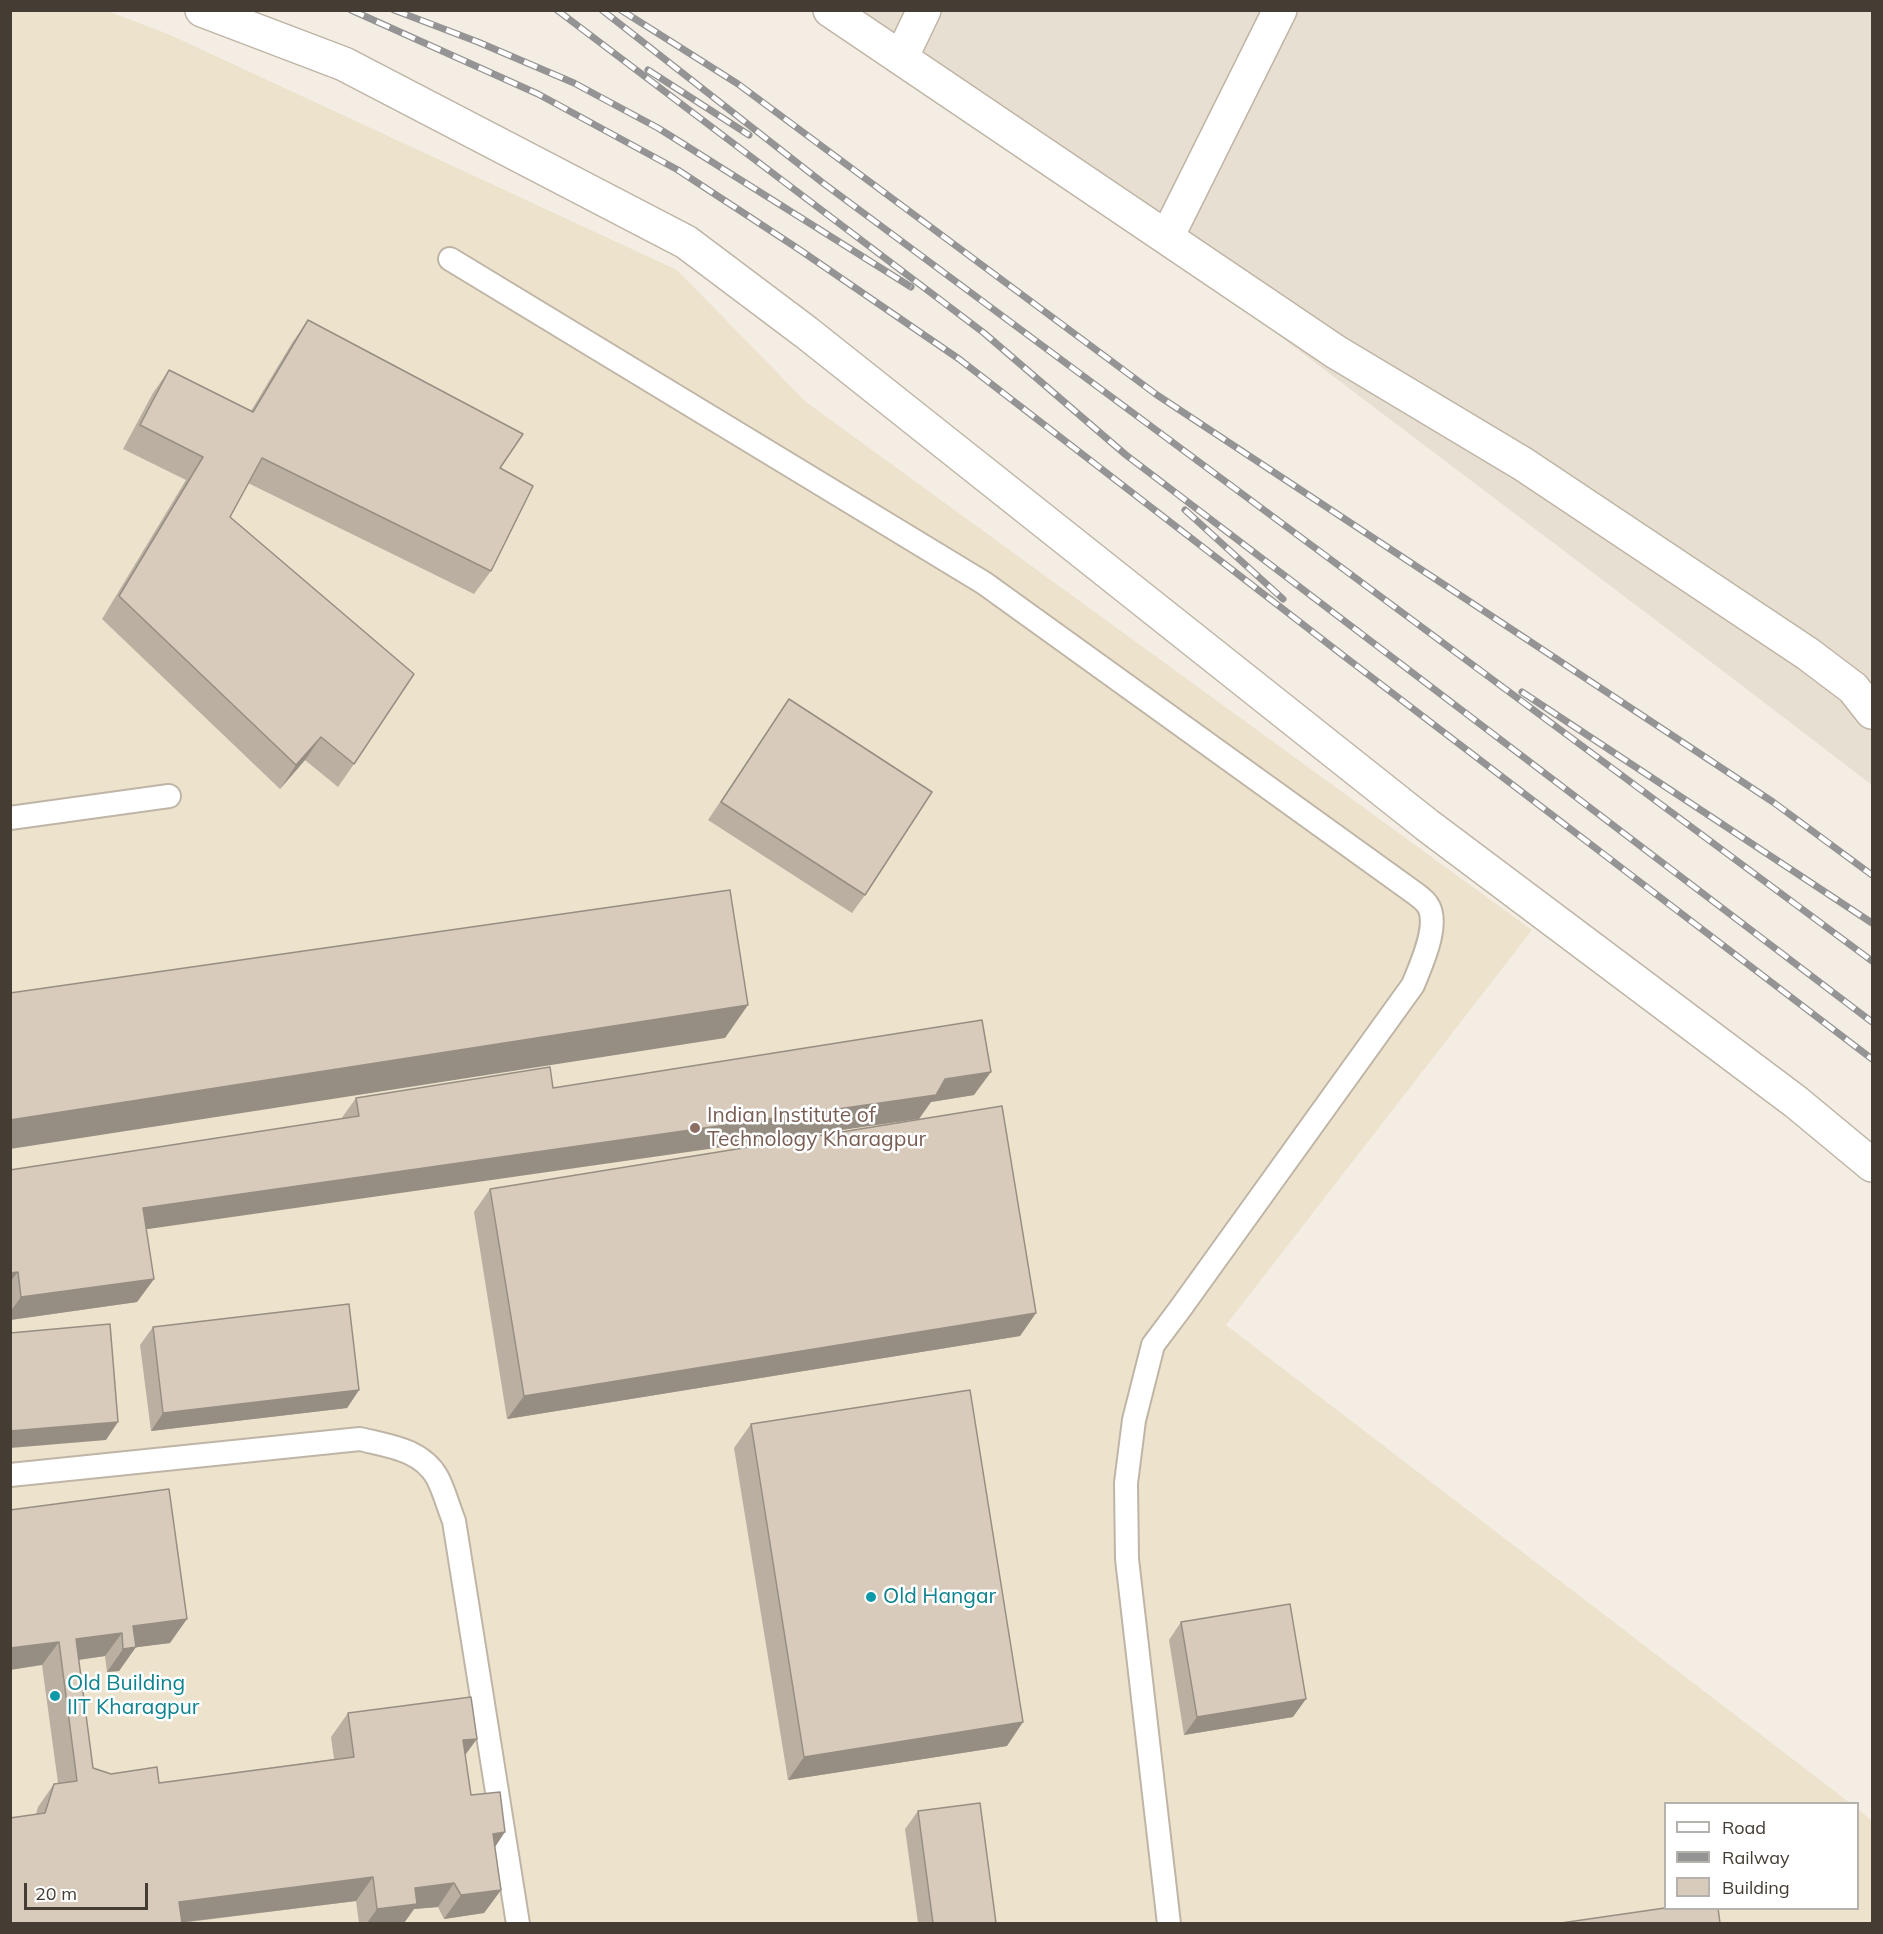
<!DOCTYPE html>
<style>
body{margin:0}
#map{position:relative;width:1883px;height:1934px;overflow:hidden;background:#f3ede3;font-family:Mulish,sans-serif}
canvas{display:block}
.frame{position:absolute;inset:0;border:12px solid #453d33;pointer-events:none}
.legend{position:absolute;left:1664px;top:1802px;width:195px;height:108px;box-sizing:border-box;background:#fff;border:2px solid #b5b1ad;margin:0;padding:8px 10px;list-style:none;font-size:18px;color:#453d33}
.legend li{display:flex;align-items:center;gap:12px;height:30px}
.legend b{width:30px;border:2px solid #b5b1ad}
.scale{position:absolute;left:24px;top:1883px;width:124px;height:27px;box-sizing:border-box;border:3px solid #453d33;border-top:0;padding-left:8px;font-size:18px;line-height:21px;white-space:nowrap;color:#453d33;-webkit-text-stroke:4px #fff;paint-order:stroke}
</style>
<div id="map">
<canvas width="1883" height="1934"></canvas>
<div class="frame"></div>
<ul class="legend">
<li><b style="height:8px;background:#fff"></b>Road</li>
<li><b style="height:8px;background:#949494"></b>Railway</li>
<li><b style="height:16px;background:#d8cbbb"></b>Building</li>
</ul>
<div class="scale">20 m</div>
</div>
<script>
const g = document.querySelector('canvas').getContext('2d');
g.lineJoin = 'round';
function fill(path, color) { g.fillStyle = color; g.fill(path, 'evenodd'); }
function stroke(path, color, width, dash) { g.strokeStyle = color; g.lineWidth = width; g.lineCap = dash ? 'butt' : 'round'; g.setLineDash(dash || []); g.stroke(path); }
function write(font, color, halo, rows, align = 'center') {
  g.font = font + ' Mulish,sans-serif'; g.lineWidth = 5; g.setLineDash([]); g.textBaseline = 'middle'; g.strokeStyle = halo; g.fillStyle = color; for (const [text, x, y, turn = 0] of rows) {
    g.save(); g.translate(x, y); g.rotate((+turn || 0) * Math.PI / 180); g.textAlign = isNaN(turn) ? turn : align; if (halo) g.strokeText(text, 0, 0); g.fillText(text, 0, 0); g.restore();
  }
}
fill(new Path2D(`
 M850,11H1872V785L1719,668Z`), '#e7dfd1');
fill(new Path2D(`
 M11,11H107L168,34L677,270L806,402L1532,930L1226,1325L1850,1803L1666,1804V1908H1858V1809L1872,1821V1923L11,1924Z`), '#ede2cc');
const lane = new Path2D(`
 M450,259L984,583L1416,894C1420,897 1424,900 1427,904C1441,923 1421,965 1413,985L1180,1309L1153,1345L1134,1420L1126,1483L1127,1559L1169,1924
 M10,818L169,796
 M10,1475L360,1439C388,1446 421,1449 437,1477C444,1490 448,1506 454,1521L518,1924`);
const street = new Path2D(`
 M202,10L344,64L686,242L807,333L1427,825L1796,1102L1872,1165
 M830,10L1336,352L1523,464L1808,654L1853,688L1872,712
 M901,58L924,10
 M1167,237L1280,10`);
stroke(lane, '#bfb5a6', 26);
stroke(street, '#bfb5a6', 36);
stroke(lane, '#fff', 22);
stroke(street, '#fff', 33);
const rail = new Path2D(`
 M351,10L538,94L678,170L797,248L959,359L1349,660L1872,1059
 M394,10L478,42L574,83L658,128L911,287
 M557,10L984,333L1126,455L1872,1022
 M602,10L823,183L1872,961
 M621,10L738,84L1157,395L1773,802L1872,875
 M648,70L749,135
 M1185,510L1283,599
 M1522,692L1872,923`);
stroke(rail, '#949494', 7);
stroke(rail, '#fff', 4.5, [14]);
fill(new Path2D(`
 M308,320L500,468L491,571L474,594L248,483L230,517L354,764L338,787L305,760L280,789L102,619L186,480L123,449L153,393L169,370L251,411L292,343Z
 M789,699L865,895L852,913L708,820Z
 M553,1088L974,1095L146,1229L154,1279L137,1302L10,1320V1170L341,1119L356,1098Z
 M490,1189L1036,1313L1020,1336L507,1419L474,1212Z
 M153,1327L359,1390L347,1408L151,1431L140,1345Z
 M751,1424L1007,1746L788,1780L734,1448Z
 M10,1510L170,1643L136,1647L119,1671L107,1672L105,1656L79,1660L93,1768L111,1774L159,1783L334,1759L331,1737L348,1713L465,1755L471,1795L495,1847L501,1890L484,1913L444,1919L438,1907L414,1909L404,1923H359L356,1901L181,1923L36,1814L38,1807L54,1784L58,1783L42,1665Z
 M1181,1622L1293,1717L1184,1735L1169,1640Z
 M918,1811L996,1923H918L905,1829Z`), '#baafa1');
fill(new Path2D(`
 M321,737L305,760L280,789L296,765Z
 M748,1005L725,1038L10,1149V1120Z
 M991,1072L974,1095L931,1102L919,1119L127,1232L143,1208Z
 M18,1272L10,1282V1273Z
 M154,1279L137,1302L10,1320V1312L21,1297Z
 M1036,1313L1020,1336L507,1419L524,1396Z
 M359,1390L347,1408L151,1431L163,1413Z
 M118,1422L106,1440L10,1448V1431Z
 M187,1619L170,1643L123,1649L133,1626Z
 M122,1633L105,1656L62,1662L76,1639Z
 M59,1642L42,1665L10,1670V1648Z
 M136,1647L119,1671L107,1672L123,1649Z
 M1306,1699L1293,1717L1184,1735L1197,1717Z
 M1023,1722L1007,1746L788,1780L804,1757Z
 M477,1739L460,1762L463,1740Z
 M505,1832L489,1856L493,1834Z
 M373,1877L356,1901L176,1923L179,1902Z
 M454,1883L438,1907L414,1909L404,1923H367L377,1909L415,1888Z
 M501,1890L484,1913L444,1919L461,1895Z`), '#978e83');
const building = new Path2D(`
 M308,320L523,434L500,468L533,486L491,571L262,458L230,517L414,674L354,764L321,737L296,765L119,596L203,457L140,425L169,370L253,412Z
 M789,699L932,792L865,895L721,802Z
 M730,890L748,1005L10,1120V993Z
 M982,1020L991,1072L945,1079L936,1095L143,1208L154,1279L21,1297L18,1272L10,1273V1170L359,1116L356,1098L550,1067L553,1088Z
 M1002,1106L1036,1313L524,1396L490,1189Z
 M349,1304L359,1390L163,1413L153,1327Z
 M110,1324L118,1422L10,1431V1333Z
 M970,1390L1023,1722L804,1757L751,1424Z
 M169,1489L187,1619L133,1626L136,1647L123,1649L122,1633L76,1639L93,1768L111,1774L157,1767L159,1783L354,1757L348,1713L471,1697L477,1739L463,1740L471,1795L500,1792L505,1832L493,1834L501,1890L461,1895L454,1883L415,1888L417,1904L377,1909L373,1877L179,1902L182,1923H10V1818L45,1813L54,1784L77,1781L59,1642L10,1648V1510Z
 M1290,1604L1306,1699L1197,1717L1181,1622Z
 M980,1803L996,1923H933L918,1811Z
 M1665,1908H1718L1720,1923H1561Z`);
fill(building, '#d8cbbb');
stroke(building, '#978e83', 1.5);
for (const [x, y, r, color] of [
 [695,1128,6,"#8d6e63"],
 [871,1597,6,"#0f9aa8"],
 [55,1696,6,"#0f9aa8"]
]) { const dot = new Path2D(); dot.arc(x, y, r, 0, 2 * Math.PI); g.fillStyle = color; g.fill(dot); stroke(dot, '#fff', 2); }
write('21px', '#785e54', '#fff', [
 ["Indian Institute of",707,1116],
 ["Technology Kharagpur",707,1140]
], 'left');
write('21px', '#0d838f', '#fff', [
 ["Old Hangar",883,1597],
 ["Old Building",67,1684],
 ["IIT Kharagpur",67,1708]
], 'left');
</script>
